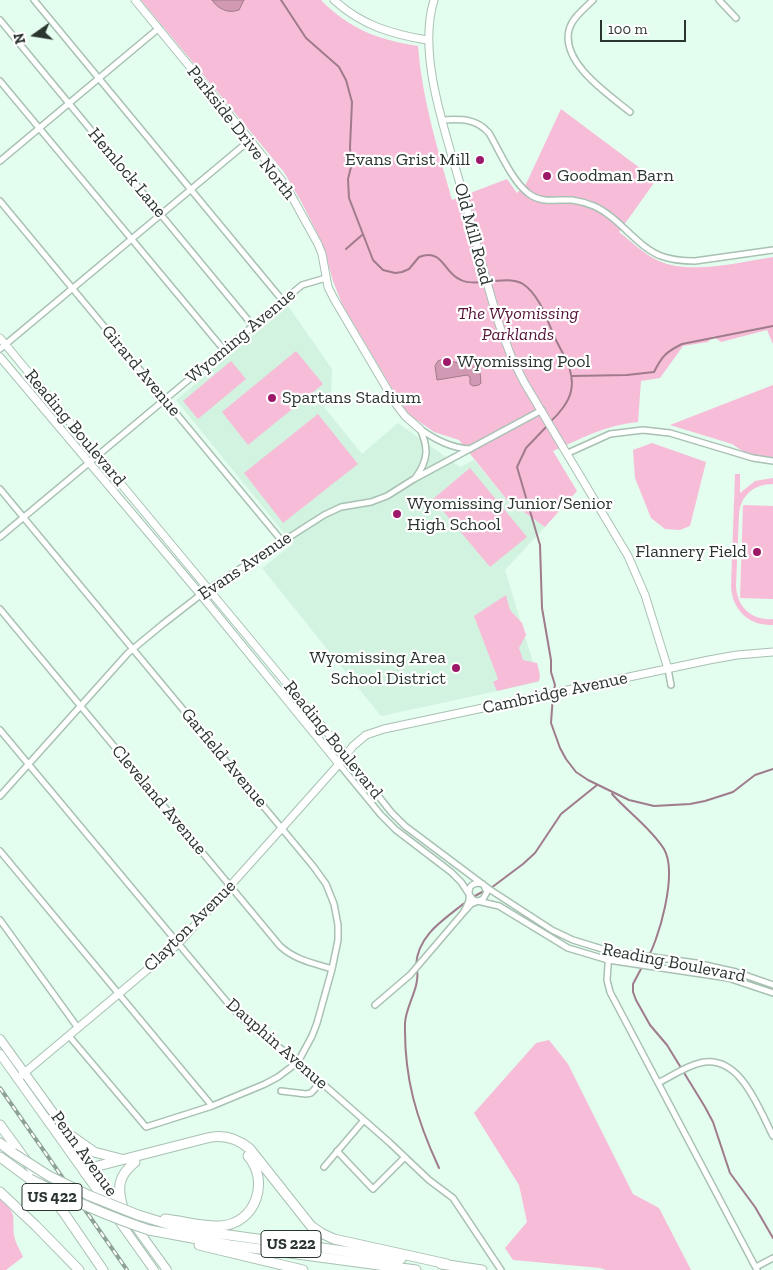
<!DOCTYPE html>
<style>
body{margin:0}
#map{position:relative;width:773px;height:1270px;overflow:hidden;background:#e3fdee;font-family:"Zilla Slab",serif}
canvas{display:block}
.north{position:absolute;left:10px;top:10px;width:50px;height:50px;-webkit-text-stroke:4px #fff;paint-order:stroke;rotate:257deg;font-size:14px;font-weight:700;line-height:20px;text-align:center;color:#2b3530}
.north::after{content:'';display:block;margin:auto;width:18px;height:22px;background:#2b3530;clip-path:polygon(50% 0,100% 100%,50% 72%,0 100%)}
.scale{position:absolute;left:600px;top:20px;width:86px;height:22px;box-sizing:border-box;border:2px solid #2b3530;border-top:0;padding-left:6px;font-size:15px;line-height:18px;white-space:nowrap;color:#2b3530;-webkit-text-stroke:4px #fff;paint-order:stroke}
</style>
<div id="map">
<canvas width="773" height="1270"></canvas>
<div class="north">N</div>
<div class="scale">100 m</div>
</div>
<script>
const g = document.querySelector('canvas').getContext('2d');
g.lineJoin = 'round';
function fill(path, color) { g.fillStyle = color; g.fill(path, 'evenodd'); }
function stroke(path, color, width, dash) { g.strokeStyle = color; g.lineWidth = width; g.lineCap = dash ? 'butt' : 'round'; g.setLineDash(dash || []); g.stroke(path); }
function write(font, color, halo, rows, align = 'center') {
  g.font = font + ' "Zilla Slab",serif'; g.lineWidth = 4.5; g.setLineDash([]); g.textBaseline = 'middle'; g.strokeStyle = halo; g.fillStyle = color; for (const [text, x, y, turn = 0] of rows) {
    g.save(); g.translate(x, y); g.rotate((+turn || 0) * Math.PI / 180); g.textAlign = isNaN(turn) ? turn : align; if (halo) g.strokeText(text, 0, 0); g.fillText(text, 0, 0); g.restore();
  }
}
fill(new Path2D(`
 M288,306L332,369L331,398L324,407L362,454L398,423L460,467L474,460L507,500L545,527L505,570L539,682L381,716L262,568L293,544L176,400Z`), '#d2f3df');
fill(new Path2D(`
 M141,0H321C349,29 379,40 418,46C422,99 438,150 452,200L507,179L517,193L526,184L561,109L656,180L619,232C632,242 644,254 659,261C690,275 740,262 773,257V344L767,330L721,342L713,336L708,342L683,346L660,378L641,381L638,422C603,426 585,437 553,451L577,491L545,527L507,500L459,440L434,432L411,416L403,407L342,304L333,281L322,243L302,203L284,172Z
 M296,351L323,384L248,445L222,412Z
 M231,361L246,379L198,419L183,401Z
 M773,385V461L753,458L732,444L670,425Z
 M318,414L358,464L283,523L244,473Z
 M652,443L706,462L690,526L680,530L665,529L651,518L635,478L633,450Z
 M470,468L527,537L490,567L433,499Z
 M735,474H740V493L755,481L773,478V484C754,484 741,495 739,514L736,586C737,607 752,621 773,619V625C749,626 732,610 731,586Z
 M743,505L773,506V599L740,598Z
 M506,595L510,610L522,623L526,635L519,648L523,660L537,663L540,675L539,681L497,691L493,682L498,679L474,616Z
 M549,1040L568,1064L633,1194L659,1208L691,1270H606L600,1268L513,1260L505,1248L527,1222L519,1185L474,1113L536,1043Z
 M0,1199C18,1215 12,1214 14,1235C15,1242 20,1250 23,1257L6,1270H0Z`), '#f7bdd8');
const water = new Path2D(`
 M212,0H244L239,10C228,14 218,9 212,0Z
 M445,359L461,364L476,361L479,362L481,383L479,385L473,386L470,384V377L467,375L437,380L435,366L438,361Z`);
fill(water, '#d199b3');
stroke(water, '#9f7b8c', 1);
stroke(new Path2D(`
 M281,0L306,38L339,67L346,80L352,102L350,147L351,167L348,179L349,198L373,260L383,270L395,273L402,272L409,269L419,257C444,248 443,273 461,280C468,284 477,282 485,282
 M346,249L362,235
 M489,281C500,281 514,278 523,284C542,297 548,325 558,344C565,358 575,373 571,391C569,402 558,415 550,422
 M572,376L627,375L654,372C662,356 666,352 682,344L773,326
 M547,426L526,448L517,467L540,545L542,608L551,660V672L555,685L554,690
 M553,695L551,723L560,748L566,759L576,772L588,780L629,800L654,806L690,804L705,801L733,792L755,775L773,769
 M612,794C628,812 651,828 664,849C678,873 659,941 645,963
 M491,888L523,864L535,853L561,814L597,785
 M473,897L484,891
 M416,965C418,934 445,919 467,901
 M642,967L633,984V992L636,1000L650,1025L667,1045L705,1107L713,1122L730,1173L755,1207L773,1238
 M417,970C420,988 406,1005 405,1023C404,1078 416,1118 439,1168`), '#9f7b8c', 2);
const street = new Path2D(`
 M34,0L283,301
 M593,0C584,9 572,18 569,30C561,63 608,94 630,112
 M719,0L736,18
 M0,20L253,326
 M0,81L224,350
 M442,120C460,119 476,118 489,133C499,150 512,181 528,193C541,204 557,199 572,200C579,201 587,203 594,206C619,217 637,247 661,256C672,260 684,261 695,261L773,250
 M0,161L159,28
 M0,201L282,541
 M0,349L250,140
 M420,429C436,440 451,448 470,449
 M568,453L610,434L643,430L670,433L753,458L773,461
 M416,477C428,460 429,448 420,429
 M0,489L313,866L326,884L334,904L338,925V940L332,969L317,1023L312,1036L298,1062L278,1077L265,1084L212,1106L146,1127L69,1036
 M0,537L302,285L326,278
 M0,609L280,946C295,960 313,963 332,969
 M668,669L671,685
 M0,730L232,1008L245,1021L298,1062L390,1143L429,1180L453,1198L501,1270
 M346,755L391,812L405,826L489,889L552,930L573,940L609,951L696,963L736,972L773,985
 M339,764L381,815L396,830L451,872L461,882L473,900L499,906L568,948L608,960L728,978L773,993
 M0,796L128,653L163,624L208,589L324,515L341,507L371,502L387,496L414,479L542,410
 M0,851L212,1106
 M0,920L78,1028
 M609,951L607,980L610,992L757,1270
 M375,1005L410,975L463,913L471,904L483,899L487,892L483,884L477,883C466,886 470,892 469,900C468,905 465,909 463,913
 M658,1083C672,1076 686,1066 700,1063C740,1053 759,1109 773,1136
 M281,1091L306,1094L311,1093L320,1083
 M337,1151L373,1189L405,1157
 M324,1167L364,1120
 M756,1267L773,1258`);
const secondary = new Path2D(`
 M135,0L250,140L286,186L318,244L322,254L328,287L334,299L396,404L405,416L420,429
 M334,0C361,25 391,34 427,40
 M434,0C416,58 449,141 464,198C476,241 487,285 500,327L511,356L524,382L628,556L645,595L668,669
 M0,338L346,755
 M0,357L201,595L339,764
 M17,1079L178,944L282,828L339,764L353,746L366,735L384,729L709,660L737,655L773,652`);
const primary = new Path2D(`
 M0,1039L167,1270
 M0,1054L154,1270`);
const highway = new Path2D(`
 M0,1125L64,1213L103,1270
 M70,1135L94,1152L121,1159
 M0,1143L13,1153
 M0,1157L30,1179
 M85,1173L94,1167L207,1138C223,1134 237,1138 250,1149L311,1226L321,1233L334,1239L447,1264
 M0,1192L36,1226L79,1270
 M123,1208C117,1187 118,1176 135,1162
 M138,1215L174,1226L207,1232L401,1259
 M165,1219C183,1221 203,1227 220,1226C256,1224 270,1181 248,1156
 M149,1230L230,1245L416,1270
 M199,1245L303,1270
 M441,1264L482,1270`);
stroke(street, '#a8c1b3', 8);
stroke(secondary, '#a8c1b3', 9);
stroke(primary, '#a8c1b3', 10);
stroke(highway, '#a8c1b3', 11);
stroke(street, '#fff', 5);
stroke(secondary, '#fff', 7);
stroke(primary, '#fff', 8);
stroke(highway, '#fff', 9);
const rail = new Path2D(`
 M0,1088L127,1270`);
stroke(rail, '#8ea196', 4);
stroke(rail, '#fff', 2, [5.5]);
const highwayBridge = new Path2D(`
 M13,1153L49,1176L88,1195L138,1215
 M30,1179C69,1199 107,1216 149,1230`);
stroke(highwayBridge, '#a8c1b3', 11, []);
stroke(highwayBridge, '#fff', 9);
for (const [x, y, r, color] of [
 [480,160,5,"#9d1869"],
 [547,176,5,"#9d1869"],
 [447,362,5,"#9d1869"],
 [272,398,5,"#9d1869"],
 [397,514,5,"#9d1869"],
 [757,552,5,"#9d1869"],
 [456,668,5,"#9d1869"]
]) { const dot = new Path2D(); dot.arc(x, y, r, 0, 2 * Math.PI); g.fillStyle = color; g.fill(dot); stroke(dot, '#fff', 2); }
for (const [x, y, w] of [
 [52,1197,60],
 [291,1244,60]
]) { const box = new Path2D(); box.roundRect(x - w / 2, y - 13.5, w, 27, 4); g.fillStyle = '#fff'; g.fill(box); stroke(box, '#2b3530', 1); }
write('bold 16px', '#2b3530', null, [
 ["US 422",52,1197],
 ["US 222",291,1244]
]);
write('18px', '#2b3530', '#fff', [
 ["Parkside Drive North",241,133,52],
 ["Hemlock Lane",127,173,50],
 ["Old Mill Road",473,234,75],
 ["Wyoming Avenue",241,336,-40],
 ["Girard Avenue",141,371,50],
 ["Reading Boulevard",75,428,50],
 ["Evans Avenue",245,566,-34],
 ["Cambridge Avenue",555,693,-12],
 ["Reading Boulevard",333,740,51],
 ["Garfield Avenue",224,758,50],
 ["Cleveland Avenue",159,800,50],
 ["Clayton Avenue",190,926,-45],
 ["Reading Boulevard",674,963,11],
 ["Dauphin Avenue",277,1044,41],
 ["Penn Avenue",84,1154,54]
]);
write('18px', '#2b3530', '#fff', [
 ["Evans Grist Mill",470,160,"right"],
 ["Goodman Barn",557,176],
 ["Wyomissing Pool",457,362],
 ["Spartans Stadium",282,398],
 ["Wyomissing Junior/Senior",407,504],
 ["High School",407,525],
 ["Flannery Field",747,552,"right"],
 ["Wyomissing Area",446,658,"right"],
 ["School District",446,679,"right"]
], 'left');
write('italic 18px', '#551339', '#fff', [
 ["The Wyomissing",518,314],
 ["Parklands",518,335]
]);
</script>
